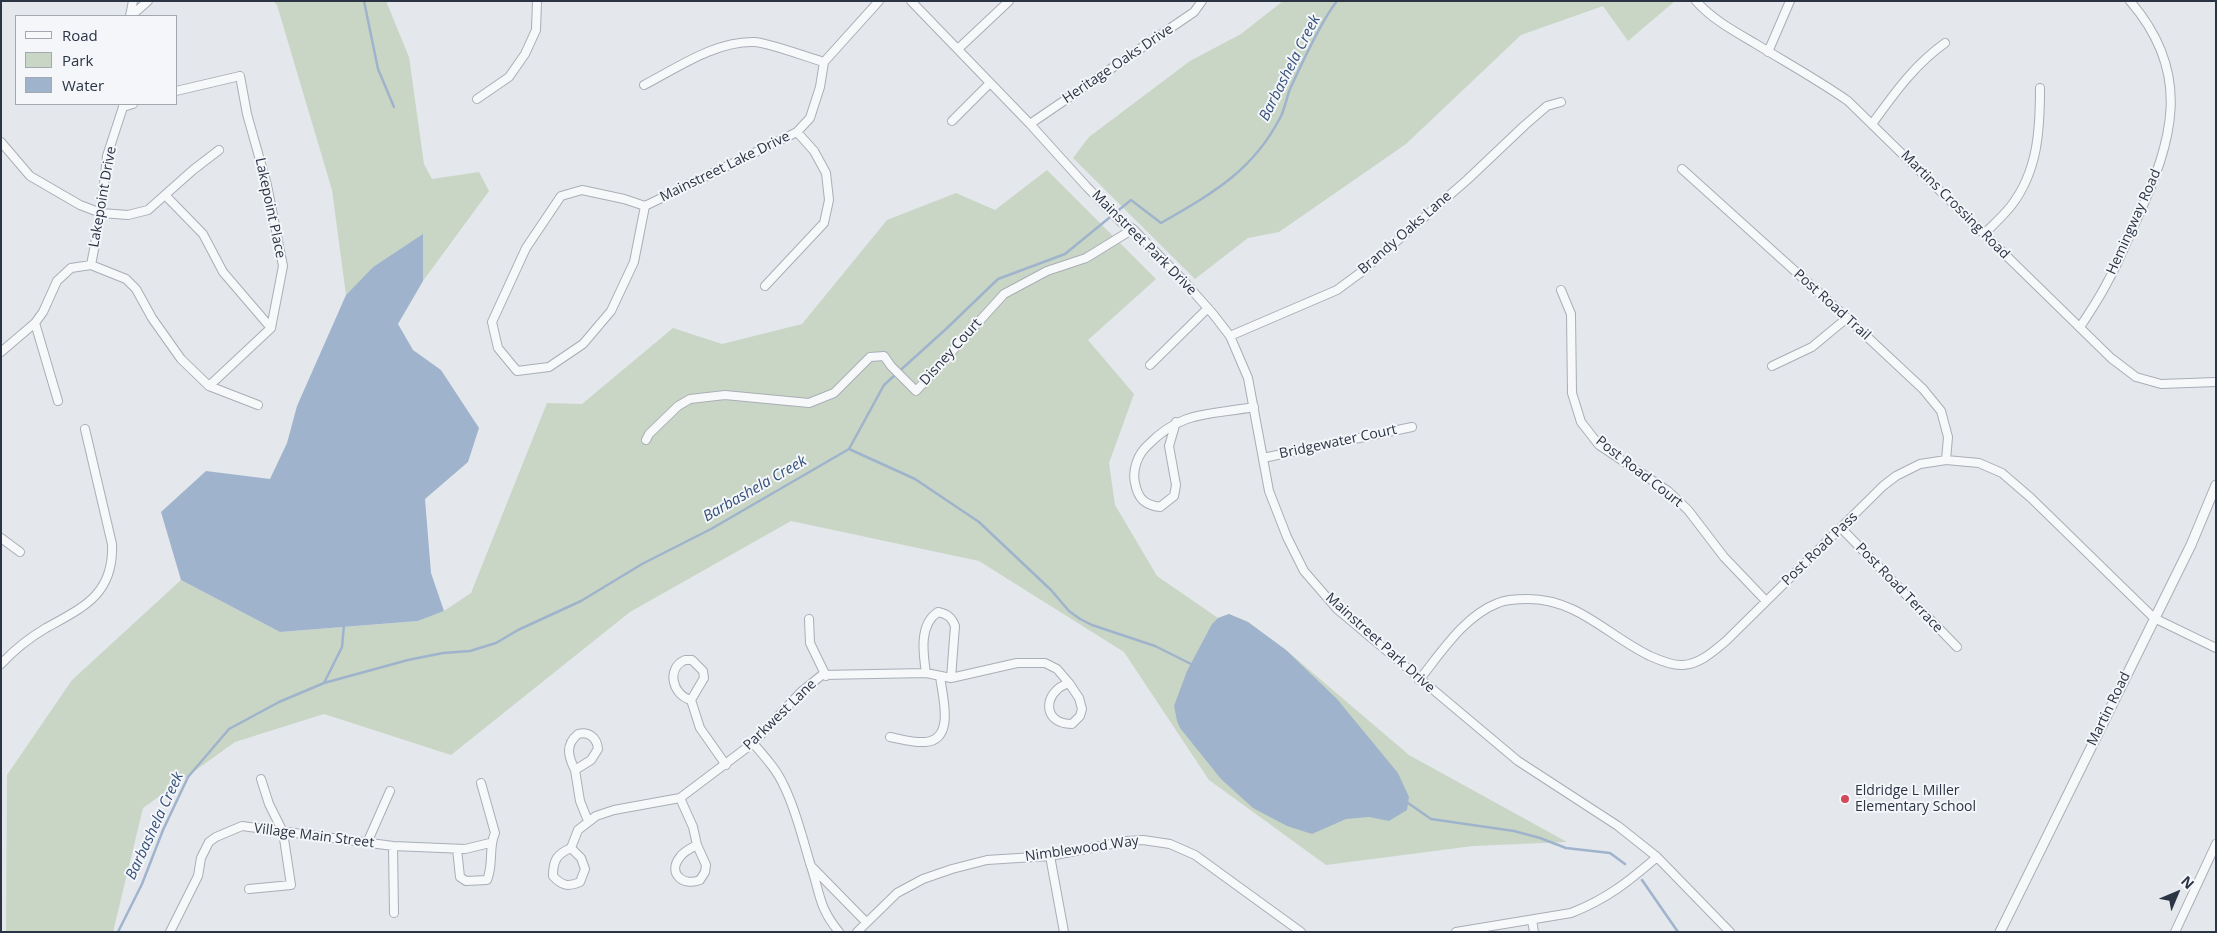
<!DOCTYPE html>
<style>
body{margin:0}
#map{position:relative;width:2217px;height:933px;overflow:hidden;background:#e4e7ec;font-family:"Open Sans",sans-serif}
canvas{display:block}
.frame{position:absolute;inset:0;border:2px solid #2b3445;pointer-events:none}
.legend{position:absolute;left:15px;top:15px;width:162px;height:90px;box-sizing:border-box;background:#f4f6f9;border:1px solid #a4a8b1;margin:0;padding:6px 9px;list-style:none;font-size:15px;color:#2b3445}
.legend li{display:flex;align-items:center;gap:10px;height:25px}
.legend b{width:25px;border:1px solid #a4a8b1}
.north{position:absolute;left:2152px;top:868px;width:50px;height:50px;-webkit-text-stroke:4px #f4f6f9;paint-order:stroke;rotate:45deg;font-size:14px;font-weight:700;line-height:20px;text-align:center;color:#2b3445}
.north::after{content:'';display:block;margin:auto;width:18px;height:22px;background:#2b3445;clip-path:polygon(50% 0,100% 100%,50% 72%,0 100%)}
</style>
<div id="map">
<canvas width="2217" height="933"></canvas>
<div class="frame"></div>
<ul class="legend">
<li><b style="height:6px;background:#f7f8fa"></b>Road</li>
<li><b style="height:14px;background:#c9d6c5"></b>Park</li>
<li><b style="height:14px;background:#9fb4cc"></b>Water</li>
</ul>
<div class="north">N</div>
</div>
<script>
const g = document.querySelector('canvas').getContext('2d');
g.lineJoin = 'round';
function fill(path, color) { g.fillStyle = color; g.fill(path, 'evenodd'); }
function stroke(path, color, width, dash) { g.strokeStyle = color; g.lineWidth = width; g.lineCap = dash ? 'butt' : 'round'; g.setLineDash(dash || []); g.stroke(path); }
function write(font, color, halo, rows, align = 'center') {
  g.font = font + ' "Open Sans",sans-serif'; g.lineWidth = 4; g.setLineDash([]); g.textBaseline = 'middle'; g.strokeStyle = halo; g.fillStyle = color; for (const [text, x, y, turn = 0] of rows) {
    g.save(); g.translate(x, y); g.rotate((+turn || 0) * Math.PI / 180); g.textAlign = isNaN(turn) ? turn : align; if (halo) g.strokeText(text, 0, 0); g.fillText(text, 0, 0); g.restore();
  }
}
fill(new Path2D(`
 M273,1H386L409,57L424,164L432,179L479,172L489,191L423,281V235L373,267L346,295L332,190L277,5Z
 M1283,1H1675L1628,41L1603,6L1521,35L1406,144L1279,232L1248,238L1195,279L1073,158L1089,137L1190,61L1241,34Z
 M1047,170L1156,279L1088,340L1134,394L1109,463L1115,505L1157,576L1218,618L1229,614L1248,622L1286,650L1409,755L1567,842L1473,846L1326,865L1209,780L1124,652L979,561L791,521L630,612L451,755L324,714L235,742L143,808L113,932H6L7,775L72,680L181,580L280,632L418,621L444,611L471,593L547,403L582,404L673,328L722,344L802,324L887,220L956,193L995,210Z`), '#c9d6c5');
fill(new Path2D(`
 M423,234V281L398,324L413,350L441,370L479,428L468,462L425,499L431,573L444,611L418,621L280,632L181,580L161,512L206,471L270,479L287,443L297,406L346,295L373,267Z
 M1229,614L1248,622L1286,650L1337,699L1398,773L1409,797L1407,810L1389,821L1369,817L1346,819L1312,834L1287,826L1253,808L1221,779L1180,728L1177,721L1174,706L1187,671L1212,624L1218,618Z`), '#9fb4cc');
stroke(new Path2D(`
 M364,1L378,69L394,107
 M849,449L915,479L979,522L1051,590L1069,611L1080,619L1092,625L1155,646L1191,664
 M324,683L342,647L344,625
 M1408,803L1431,819L1514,831L1540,838L1566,848L1610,853L1625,864
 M1642,880L1678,932
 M118,932L142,884L163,830L188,777L229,729L279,702L324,683L408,660L443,653L470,651L496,643L518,630L581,601L642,564L711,529L849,449L884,385L946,329L998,279L1065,254L1131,200L1161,223C1211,194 1252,172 1280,118C1285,109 1286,99 1290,89C1301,65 1321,21 1337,1`), '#9fb4cc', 2.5);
const minor = new Path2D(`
 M911,1L1030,124L1087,187L1122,223L1133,229L1182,279L1213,314L1230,336L1248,378L1269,491L1287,537L1304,571L1337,609L1518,761L1618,826L1657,857L1730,932
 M1696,1C1713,20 1734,31 1756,44C1787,63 1818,80 1848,101L2111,358L2136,377L2161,384L2216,382
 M130,16L133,1
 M131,16L148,1
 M958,49L1009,1
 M1768,52L1790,1
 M644,85C677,68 715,41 754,42C770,43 806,57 824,62
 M477,99L509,77L525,54L536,30L537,1
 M123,107L133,104
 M952,121L990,83
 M1030,124L1194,12L1202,1
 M1872,124C1894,94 1914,65 1945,43
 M1,142L30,176L80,205L101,213L128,215L148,210L193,170L219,150
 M1682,169L1847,318L1923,389L1941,411L1948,437L1946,460
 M582,190L624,199L645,206L634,262L611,311L583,344L549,367L517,371L498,348L492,322L526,248L561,196Z
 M165,195L203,234L223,272L271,328
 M645,206L797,132L810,118L820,87L824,62L879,1
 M1984,234C1993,225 2003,216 2011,206C2038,171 2040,130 2040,88
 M91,265L101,213L107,156L124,104
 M765,286L824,223L829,200L826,173L814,151L797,132
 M1561,290L1571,314L1572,393L1581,422L1599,445L1668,491L1688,510L1724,557L1766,601
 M35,323L58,401
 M2080,327C2090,312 2100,297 2108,281C2119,262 2127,240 2137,219C2173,140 2193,74 2130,1
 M1230,336L1337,290L1360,273L1467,180L1525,125L1547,106L1561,102
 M1,352L35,323L43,312L57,281L71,268L91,265L126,279L136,289L152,318L181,359L209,386L271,328L283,266L267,185L247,114L240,76L176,91
 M1150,365L1208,308
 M1772,366L1812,347L1847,318
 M209,386L258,405
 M1176,422L1169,446L1176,485L1174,496L1160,507C1145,505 1138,499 1135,483C1132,469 1138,454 1148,445C1182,410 1210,415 1254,407
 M646,440L649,434L678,406L690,399L725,395L809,403L834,393L870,357L884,356L891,366L916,391L1004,294L1047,271L1086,258L1133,229
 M1263,458L1412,427
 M1842,529L1957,647
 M1,538L20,552
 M809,619L810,643L826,676
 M1,664C14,650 29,638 46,628C84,607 114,594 112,544L85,429
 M926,673C923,653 919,624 938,612C948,614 952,618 955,626L951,678
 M1419,680C1441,653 1464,616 1498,603C1507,599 1518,599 1528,599C1578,599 1608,636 1650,656C1659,660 1673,666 1683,665C1700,664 1714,651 1726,641L1883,486L1896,476L1920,464L1946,460L1979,463L2002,473L2031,498L2154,618L2216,648
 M691,700C672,695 666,668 685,660H692L703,671L704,678L691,700L700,728L726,765
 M890,737C901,739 914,743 925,742C956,740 942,695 940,676
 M753,743C765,757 777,770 784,786C796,810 802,837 810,863C820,892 818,907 839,932
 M575,770C568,756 565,745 578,734C589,731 597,738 598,749L591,760L575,770L580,801L588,821
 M680,798L693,827L697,845L706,865L705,872L700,880C683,887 667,873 680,857C684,851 691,848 697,845
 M367,843L390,791
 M393,846L394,913
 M571,848L581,858L585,869L580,882C568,887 562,886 553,876C553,860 557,854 571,848L578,830L596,816L614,810L680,798L753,743L801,692L822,675L926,673L951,678L1017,663H1045L1057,669L1069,683L1079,698L1082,709L1080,716L1072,724C1041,724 1043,691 1069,683
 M457,849L460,877L466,881L487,880C494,864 488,848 495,833L481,783
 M1050,856L1064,932
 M811,866L866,922
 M249,889L291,885L283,832L269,804L261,779
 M1532,920L1534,932
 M170,932L198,876L201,858L209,842L216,837L242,826L393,846L465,849L490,843
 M857,932L897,893L923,879L952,869L987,860L1050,856L1127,841L1143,840L1170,844L1195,855L1301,932
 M1456,932L1571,913C1607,899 1628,882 1657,857
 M2175,932L2216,844`);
const tertiary = new Path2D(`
 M2000,932L2191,545L2216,485`);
stroke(minor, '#a9aeb7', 10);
stroke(tertiary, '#a9aeb7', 11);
stroke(minor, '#f7f8fa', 8);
stroke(tertiary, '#f7f8fa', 9);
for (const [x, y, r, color] of [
 [1845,799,5,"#d1495b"]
]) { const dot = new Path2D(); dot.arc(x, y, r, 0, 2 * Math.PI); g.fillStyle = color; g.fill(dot); stroke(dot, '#f4f6f9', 2); }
write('14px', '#2b3445', '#f4f6f9', [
 ["Heritage Oaks Drive",1118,64,-34],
 ["Mainstreet Lake Drive",725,167,-26],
 ["Lakepoint Drive",103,197,-80],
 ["Martins Crossing Road",1955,205,45],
 ["Lakepoint Place",270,208,78],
 ["Hemingway Road",2134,222,-66],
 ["Brandy Oaks Lane",1405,233,-41],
 ["Mainstreet Park Drive",1144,243,45],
 ["Post Road Trail",1832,305,42],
 ["Disney Court",951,352,-48],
 ["Bridgewater Court",1338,442,-12],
 ["Post Road Court",1639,472,38],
 ["Post Road Pass",1820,549,-44],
 ["Post Road Terrace",1899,588,46],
 ["Mainstreet Park Drive",1380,643,42],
 ["Martin Road",2109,709,-64],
 ["Parkwest Lane",780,715,-44],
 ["Village Main Street",314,836,7],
 ["Nimblewood Way",1082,849,-8]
]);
write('14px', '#2b3445', '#f4f6f9', [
 ["Eldridge L Miller",1855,791],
 ["Elementary School",1855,807]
], 'left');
write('italic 15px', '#34527a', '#f4f6f9', [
 ["Barbashela Creek",1290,68,-63],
 ["Barbashela Creek",755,489,-30],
 ["Barbashela Creek",155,826,-65]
]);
</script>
